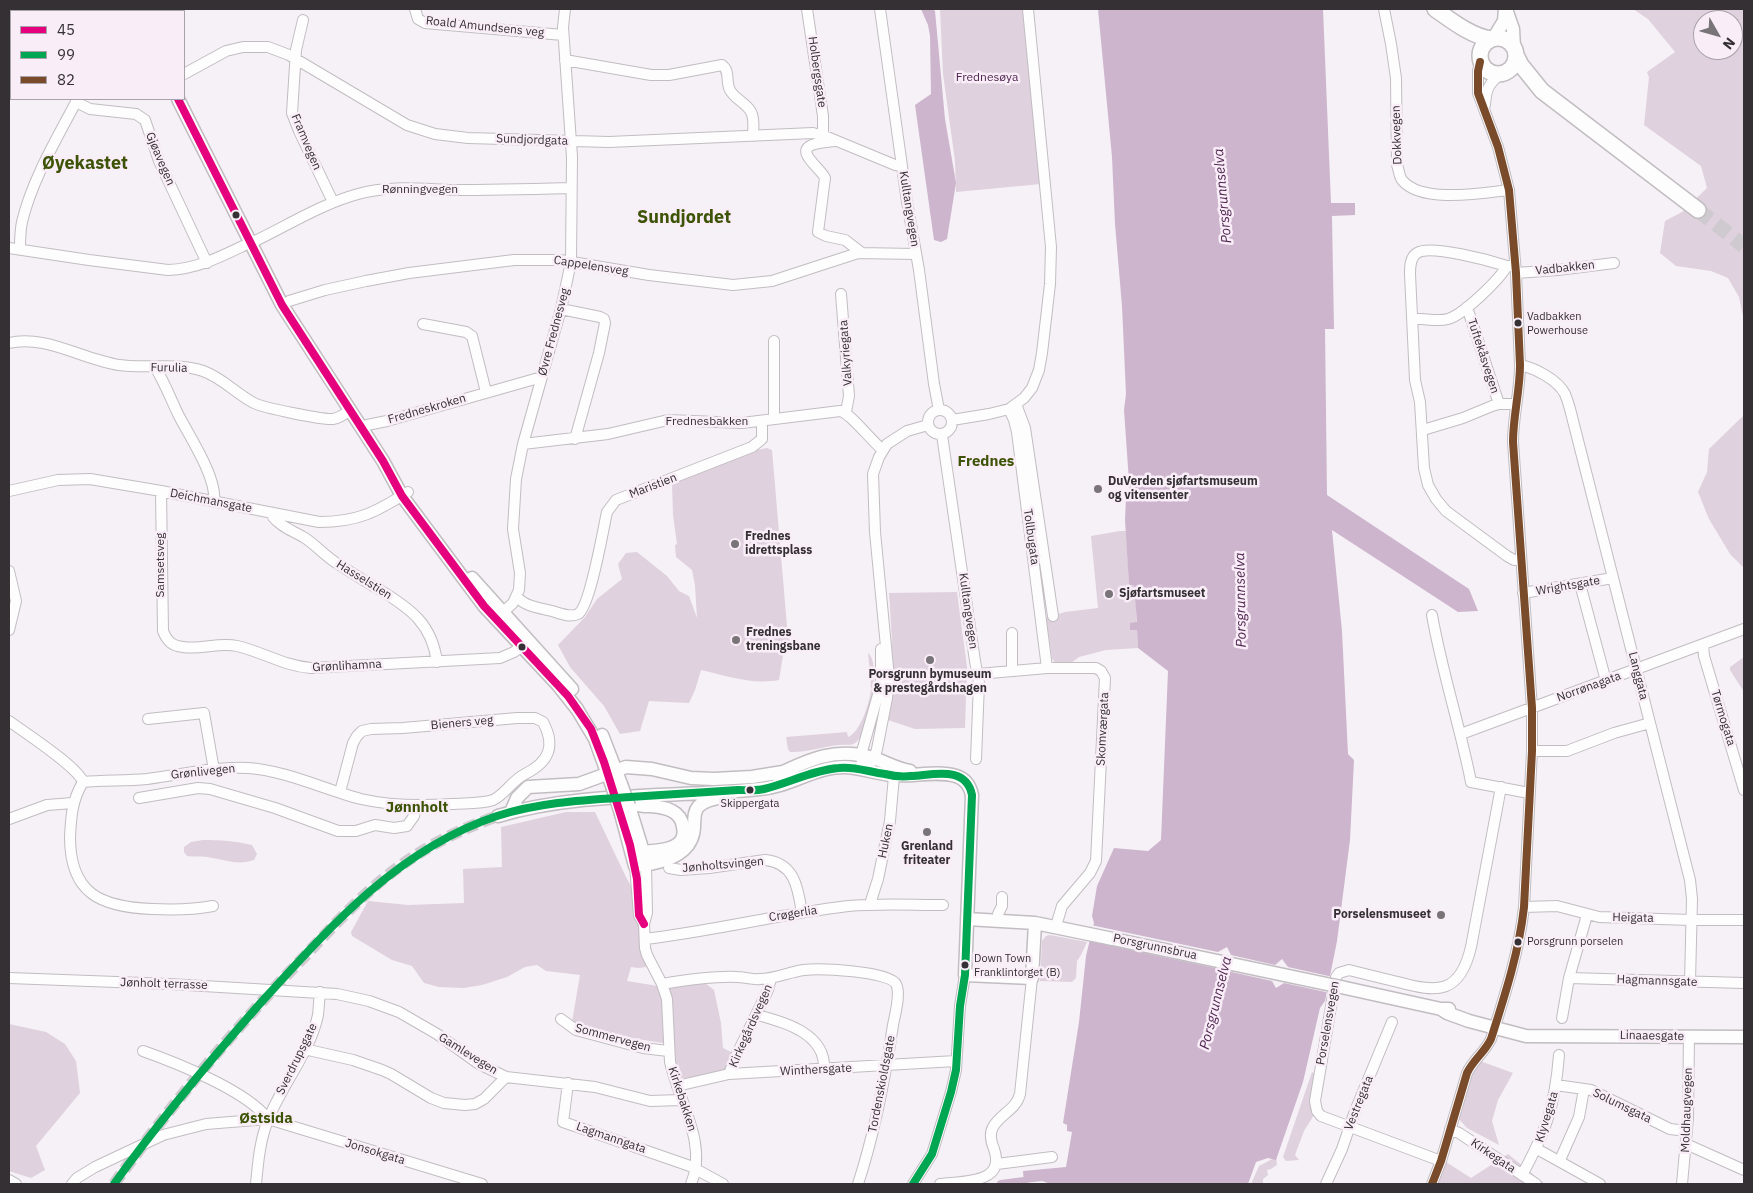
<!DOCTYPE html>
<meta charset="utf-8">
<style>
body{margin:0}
#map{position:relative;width:1753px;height:1193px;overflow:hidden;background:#f6f1f6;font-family:"IBM Plex Sans",sans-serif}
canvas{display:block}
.frame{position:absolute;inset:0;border:10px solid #343034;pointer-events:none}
.legend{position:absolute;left:10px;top:10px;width:175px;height:90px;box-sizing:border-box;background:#f9eef8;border:1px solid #aaa2aa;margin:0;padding:6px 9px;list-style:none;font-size:15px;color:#343034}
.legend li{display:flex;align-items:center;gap:10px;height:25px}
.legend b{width:25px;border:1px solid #aaa2aa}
.north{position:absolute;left:1693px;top:10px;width:50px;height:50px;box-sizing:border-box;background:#f9eef8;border:1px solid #aaa2aa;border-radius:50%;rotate:128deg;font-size:14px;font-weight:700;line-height:20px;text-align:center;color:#343034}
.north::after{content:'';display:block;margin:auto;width:18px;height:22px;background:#787478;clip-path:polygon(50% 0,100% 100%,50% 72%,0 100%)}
</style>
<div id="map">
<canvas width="1753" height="1193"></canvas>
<div class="frame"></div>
<ul class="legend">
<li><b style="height:6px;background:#e5007d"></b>45</li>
<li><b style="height:6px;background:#00a651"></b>99</li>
<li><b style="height:6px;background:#7a4b2a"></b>82</li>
</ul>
<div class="north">N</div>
</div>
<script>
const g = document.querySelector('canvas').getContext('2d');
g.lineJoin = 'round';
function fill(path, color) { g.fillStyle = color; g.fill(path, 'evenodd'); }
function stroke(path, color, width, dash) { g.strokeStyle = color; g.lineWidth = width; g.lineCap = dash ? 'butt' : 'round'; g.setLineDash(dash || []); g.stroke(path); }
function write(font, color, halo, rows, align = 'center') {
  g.font = font + ' "IBM Plex Sans",sans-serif'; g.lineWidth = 5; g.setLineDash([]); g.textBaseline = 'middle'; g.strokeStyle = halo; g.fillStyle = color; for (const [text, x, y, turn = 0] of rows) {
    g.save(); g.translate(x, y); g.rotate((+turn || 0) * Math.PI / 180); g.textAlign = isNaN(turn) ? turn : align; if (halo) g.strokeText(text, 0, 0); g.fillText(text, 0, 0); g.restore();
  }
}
fill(new Path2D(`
 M940,9H1023L1041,184L956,192L955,161L943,74Z
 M1633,9H1744V321L1739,297L1728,278L1711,271L1676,266L1660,253L1665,221L1682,212L1707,188L1701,166L1644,125L1649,77L1647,72L1675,52L1648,19ZM1703,20H1733V50H1703Z
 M1744,415V568L1730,554L1709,519L1698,492L1707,472L1709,449Z
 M767,448L772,450L788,638L794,647L783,655L779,680C752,685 727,676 701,670L695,690L689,703L649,701L640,731L620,734L604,706L570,667L558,645L585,617L597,599L622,579L618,564L626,553L637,552L667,576L679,591L689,596L697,618L695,585L692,570L676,557L675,545L677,544L673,515L672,483L757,450Z
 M1120,531H1126L1129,584L1135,585L1138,648L1106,650L1079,657L1071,663H1055L1052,658L1046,618L1065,612L1098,608L1091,536Z
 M957,592L967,667L965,728L915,729L888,720C895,676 892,637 889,593Z
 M868,653C882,662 869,736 855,743C851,746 845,744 840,745C823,746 807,753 790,752L788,749L786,737L847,732L848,737C860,733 870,702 871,689C871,677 869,665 868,653Z
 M1744,657V692L1730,670V667Z
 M566,812H595L626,877L640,903L646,967L638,968L631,967L627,981L664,987L705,983L714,990L721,1023L723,1048L733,1053L724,1077L679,1078L669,1044L625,1037L575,1024L572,1022L580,975L546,971L537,965L525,967L507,977L482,985L464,988L439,987L424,983L412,966L392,960L352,936L351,932L368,901L408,905L464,903L463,869L502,867L501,827Z
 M203,840C219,840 236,841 252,845L257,854L254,860C237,866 223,859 207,857C200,856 194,857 187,856L184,852V847L191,842Z
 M1050,935L1087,942L1081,955L1077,961L1076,978L1072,982L1040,981L1042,941L1046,936Z
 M9,1024L46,1032L65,1044L76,1061L80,1093L36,1146L45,1170L31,1178L9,1171Z
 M1480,1061L1513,1073L1498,1100L1492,1121L1499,1145L1467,1128L1458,1118L1471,1073Z
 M1312,1072L1315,1074L1310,1105L1314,1115L1304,1131L1295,1155L1299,1160L1286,1161L1283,1157Z
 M1508,1154L1545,1184H1432L1443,1160L1471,1178Z
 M1276,1157L1277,1165L1271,1169L1267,1170L1268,1175L1263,1179V1184H1251L1259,1166Z`), '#dfd1de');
fill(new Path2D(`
 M921,9H933L935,11L945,119L956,183L947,239L941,242L934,240L915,105L931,94L930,36L928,25Z
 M1098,9H1323L1331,203H1355V215L1332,216L1334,329H1325L1327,495L1469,589L1478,611L1458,612L1332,530L1342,631L1348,754L1354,760L1350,840L1337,941L1325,1001L1320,1008L1303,1082L1276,1160L1268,1158L1256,1162L1248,1184H1051L1042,1181L1024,1183L1023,1171L1066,1167L1072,1132L1067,1131V1125L1063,1123L1079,1022L1086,956L1094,923L1092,916L1097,886L1114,848L1148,851L1161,840L1168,671L1138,648L1137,630H1130V623L1137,622L1134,585H1129L1125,520L1126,496H1130L1124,410L1126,394L1122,306L1115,224L1112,157Z`), '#cdb5cd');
fill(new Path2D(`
 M1091,925L1218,952L1227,947L1231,955L1275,965L1282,959L1288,967L1333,977L1330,993L1284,983L1276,988L1272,981L1227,971L1221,977L1215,968L1088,941Z`), '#f6f1f6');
stroke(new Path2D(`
 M1001,1184L1024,1181`), '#cdb5cd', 8);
stroke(new Path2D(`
 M114,1184C172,1104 235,1028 304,957C335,924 366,890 403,864C432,843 464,828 498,816`), '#cfcacf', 12, [12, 6]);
stroke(new Path2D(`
 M1698,210L1744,246`), '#cfcacf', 15, [15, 8]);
const minor = new Path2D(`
 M46,9L47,11
 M415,9L418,19L425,23L563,35
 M807,9L823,116V135
 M880,9L907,202L919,270L934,384L939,410
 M1384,9L1391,44L1396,78L1397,165C1399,170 1399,176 1402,180C1421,204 1483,193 1509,190
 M119,11L124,9
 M303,20L296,50L292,113L299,131L333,202
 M565,60L651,75H669L722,65C730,71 726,80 729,88C733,99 746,102 751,112C755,119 753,128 753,136
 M184,74L226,51L243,47H268L289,55L407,125L435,134L468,138L609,142L813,133L825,136L895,165L902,166
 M9,78L11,77
 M76,102L90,109L136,114L145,120L159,161L207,263
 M1485,105C1486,89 1489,83 1501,74
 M835,141C828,142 821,142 815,144C792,150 821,168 825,178L818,232L826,236L845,240L862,253
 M251,243C285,227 321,204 358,194C389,185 421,189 453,190C492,190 532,189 571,188
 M9,248L89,260L168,270C196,269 218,258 243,246
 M20,249C20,240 20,231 22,222C32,180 56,140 76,102V99
 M1515,266H1507C1491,261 1430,244 1417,253C1410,257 1410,267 1410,274L1415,380L1420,402L1424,468L1428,485L1436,499L1446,511L1507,556L1514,560H1520
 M1516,273L1558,270L1614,263
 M841,294L849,396L846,412
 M289,301L325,290L366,281L409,273L514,260H560L649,275L733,285L772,281L858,253L916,254
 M1467,307L1499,404
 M561,309L600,317L604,319L605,323L599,353L575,439
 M1413,319C1424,318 1437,322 1448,319C1463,315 1499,280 1507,266
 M423,324L466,332L472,336L486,392
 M774,341V419
 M9,343C44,334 84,360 119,365C146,369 177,362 203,371C223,378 236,394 254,403C264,408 323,420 333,419C339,418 345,414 350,410
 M1520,365C1535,368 1558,380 1565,394C1567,399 1569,405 1570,409L1690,880L1692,899L1690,982
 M155,367C165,383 171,400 179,416C190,437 217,478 214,501
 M1016,404L1025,428L1053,616
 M1009,409L1014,420L1017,432L1047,668
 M928 422a12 12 0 1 1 24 0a12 12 0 1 1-24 0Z
 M952,420L989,414L1009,409L1024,398L1032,388L1039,370L1042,353L1050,284L1051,247L1028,9
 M367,425L387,421L542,377
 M1423,430L1463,418L1492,406L1499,404H1515
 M942,435L975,661L979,683L976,759
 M523,444L608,434L668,420L742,423L840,411C851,413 871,441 883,450
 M9,491L58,480L90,479L161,491L319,522C358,522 376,512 408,492
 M161,491L163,631C167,641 172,646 183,647C201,650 219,642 237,646C263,652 284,666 311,668L500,658L514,652L526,643
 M274,513L273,517C282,528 294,531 305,538C317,546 326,557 338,564C352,573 366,582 380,590C411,609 432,624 437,662
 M9,571L16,601L9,630
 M1580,584L1606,681
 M1523,593L1613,578
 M517,597C526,607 540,608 552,611C559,613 570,618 578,614C590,607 603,530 607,512L616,500L752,447L762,439V421
 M1432,615C1442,672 1460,726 1471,782L1529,793
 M498,617L513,603L519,590L520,573L513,529L516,479L523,444L561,309L571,262L572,157L563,27L565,9
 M1012,633V671
 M1703,645L1704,656L1744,790
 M978,674L1047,668H1096L1101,671L1105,678L1096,861L1090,873L1062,906L1056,926
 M148,719L204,713L214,770
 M9,721C25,733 77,766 83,782
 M1461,734L1744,629
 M1532,751H1567L1614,733L1650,723
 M862,762L861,755L881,684V649
 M864,770L874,759L877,749L887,698L889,678L875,532L873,474L879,457L887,444L907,431L928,425
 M83,782C104,780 126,781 147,779C180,775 215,766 248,768C284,770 326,790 361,799C391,806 422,806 452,804C465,803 481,804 493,800C506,794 511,781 525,774C549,762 556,746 543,722L535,718H517L403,728L371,729L362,731L357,736L353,743L340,792
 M83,782C72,800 71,817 70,837C70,894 101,907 152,909C173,910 192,910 213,906
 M139,798L198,788L210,789L275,808L338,831H356L375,825L394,828L407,826L414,816L416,805
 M9,819L47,805L73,803
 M646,865L647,913L644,924L645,948L647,955L662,984L667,999L670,1062C679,1102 708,1144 691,1184
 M635,866L639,915L644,924
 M669,868L681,870L709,868L765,860C795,863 798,888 802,913
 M870,904L878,879L890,821L894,776
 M1524,907L1557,906L1599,917L1691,920H1744
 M998,914L1002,906V897
 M645,939C713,931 780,914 848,906C880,903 911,905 943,905
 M9,978L170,984L337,994L369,1001L399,1012L437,1034L479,1064L506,1077L595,1087L650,1101L681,1100
 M1569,978L1744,983
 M662,984C686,980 713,976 737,977C745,977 752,980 760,979C775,979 789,972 804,970C819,968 889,971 896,984C901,993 895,1015 893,1025C885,1079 875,1132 858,1184
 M757,1015C785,1022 826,1034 824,1069
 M1562,1018L1569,978L1587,915
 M561,1019L576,1030L643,1048L668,1051
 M304,1049L353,1060L382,1070L391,1074L431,1098L444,1103L465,1105L475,1104L484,1099L506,1077
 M143,1051C177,1063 247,1091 268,1119
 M729,1074L736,1056L768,990L771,978
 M568,1083L563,1122L690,1166L723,1184
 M1556,1085L1591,1090L1670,1129L1687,1131
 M677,1086L729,1074L956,1061
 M1450,1129L1459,1133L1536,1184
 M1686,1144L1744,1170
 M1537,1149L1600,1184
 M1560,1160L1579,1117L1584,1089
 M1441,1161L1321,1116L1317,1111L1315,1101L1336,977L1339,973L1349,970C1365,974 1381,978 1398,982C1438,993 1460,994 1471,947L1501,787
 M997,1164L1052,1157
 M1522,1175C1546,1131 1555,1106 1559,1055
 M9,1180L16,1184
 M72,1184L77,1178L95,1167L163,1135L206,1124L268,1119L482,1184
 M256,1184C258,1162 260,1140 268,1120C282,1084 310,1053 318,1015C319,1007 319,999 320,992
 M913,1184L932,1154L951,1092L956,1070L960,1006L965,975
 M940,1184C963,1181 1006,1184 994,1149C991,1142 989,1134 993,1127C1000,1114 1016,1110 1020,1094L1032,978
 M1326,1184L1342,1149L1355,1111L1392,1022
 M1432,1184L1441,1161L1467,1073C1473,1060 1485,1052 1491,1039C1505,995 1519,952 1524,907L1532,751V708L1513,442C1513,416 1520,391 1520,365L1516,273L1509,190L1498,147L1478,93V71L1480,62
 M1682,1184L1688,1118L1689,1036`);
const major = new Path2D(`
 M143,9L145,11
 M1506,9L1513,29L1514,48
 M1493,39L1504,21L1505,9
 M178,99L282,305L383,461L402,496L484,606L558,685L577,709L595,739L612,786
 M472,578L572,689
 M602,735L621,784
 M777,775C810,759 836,747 873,758C886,762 897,769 910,771
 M623,801C628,803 633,804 638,805C650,807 661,805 672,811C678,814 682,820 683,827C689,854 648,851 632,852
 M629,806L645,858
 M511,812L517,798L528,787L579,784L626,767L652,769L691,778L714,779L752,777L783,772
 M621,814L635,866C653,864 677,860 688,845C704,823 678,804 723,797
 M498,816C582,791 673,798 760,789C789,787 814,767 844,767C860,767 876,774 892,775C913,777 936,770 956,776C966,779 970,786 972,795L965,975L1032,978L1035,923
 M967,919L1035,923L1113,939
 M1341,987L1441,1009H1449
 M1441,1009L1447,1013L1469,1021L1526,1036L1744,1037`);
const highway = new Path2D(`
 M1435,9C1452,21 1471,36 1491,39
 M1480 56a18 18 0 1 1 36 0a18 18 0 1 1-36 0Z
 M1516,55L1521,65L1542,91L1698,210`);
stroke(minor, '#c1bdc1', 12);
stroke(major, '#c1bdc1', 15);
stroke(highway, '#c1bdc1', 18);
stroke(minor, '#fefdfe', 10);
stroke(major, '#fefdfe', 12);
stroke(highway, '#fefdfe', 15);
const majorBridge = new Path2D(`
 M621,784L629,806
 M612,786L621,814
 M1113,939L1341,987`);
stroke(majorBridge, '#c1bdc1', 15, []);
stroke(majorBridge, '#fefdfe', 12);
stroke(new Path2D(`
 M178,99L282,305L383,461L402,496L484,606L568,696L591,729L604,762L630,845L637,879L639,915L644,924`), '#e5007d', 8);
stroke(new Path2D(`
 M114,1184C158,1123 207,1064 257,1007C326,931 397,849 497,816C540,802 585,800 630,797C666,795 702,792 738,790C747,790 756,791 764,789C789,783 813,770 839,768C854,766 869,772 885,774C893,776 902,777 911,776C933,775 966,765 972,795L965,975L960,1006L956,1070L951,1092L932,1154L913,1184`), '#00a651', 8);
stroke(new Path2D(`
 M1432,1184L1441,1161L1467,1073C1473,1060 1485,1052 1491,1039C1505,995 1519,952 1524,907L1532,751V708L1513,442C1513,416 1520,391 1520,365L1516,273L1509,190L1498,147L1478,93V71L1480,62`), '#7a4b2a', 8);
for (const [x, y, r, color] of [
 [236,215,4.5,"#343034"],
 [1518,323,4.5,"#343034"],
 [1098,489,5,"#787478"],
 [735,544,5,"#787478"],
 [1109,594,5,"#787478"],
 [736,640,5,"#787478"],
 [522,647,4.5,"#343034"],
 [930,660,5,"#787478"],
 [750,790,4.5,"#343034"],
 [927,832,5,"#787478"],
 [1441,915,5,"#787478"],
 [1518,942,4.5,"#343034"],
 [965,965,4.5,"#343034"]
]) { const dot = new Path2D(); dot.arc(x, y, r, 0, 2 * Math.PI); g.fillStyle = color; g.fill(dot); stroke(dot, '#f9eef8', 2); }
write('11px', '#343034', '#f9eef8', [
 ["Vadbakken",1527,317],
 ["Powerhouse",1527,331],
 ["Skippergata",750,804,"center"],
 ["Porsgrunn porselen",1527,942],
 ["Down Town",974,959],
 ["Franklintorget (B)",974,973]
], 'left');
write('12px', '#343034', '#f9eef8', [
 ["Roald Amundsens veg",485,27,6],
 ["Holbergsgate",817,72,82],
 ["Dokkvegen",1397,135,-92],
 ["Sundjordgata",532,140,2],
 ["Framvegen",306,142,67],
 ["Gjøavegen",160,159,67],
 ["Rønningvegen",420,190],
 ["Kulltangvegen",909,209,81],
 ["Cappelensveg",591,266,9],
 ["Vadbakken",1565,268,-6],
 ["Øvre Frednesveg",554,332,-75],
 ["Valkyriegata",846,353,-94],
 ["Tuftekåsvegen",1483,356,72],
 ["Furulia",169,368,1],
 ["Fredneskroken",427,409,-16],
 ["Frednesbakken",707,422],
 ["Maristien",653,486,-21],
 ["Deichmansgate",211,501,11],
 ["Tollbugata",1031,537,82],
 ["Samsetsveg",161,565,-90],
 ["Hasselstien",364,580,32],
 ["Wrightsgate",1568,586,-10],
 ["Kulltangvegen",968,611,82],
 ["Grønlihamna",347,666,-3],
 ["Langgata",1638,676,76],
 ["Norrønagata",1589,687,-20],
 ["Tørmogata",1723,718,73],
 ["Bieners veg",462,723,-5],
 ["Skomværgata",1103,729,-87],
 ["Grønlivegen",203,772,-6],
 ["Huken",886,841,-78],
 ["Jønholtsvingen",723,865,-5],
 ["Crøgerlia",793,914,-9],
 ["Heigata",1633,918,1],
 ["Porsgrunnsbrua",1155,947,12],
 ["Hagmannsgate",1657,981,2],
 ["Jønholt terrasse",164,984,2],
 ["Porselensvegen",1328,1023,-80],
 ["Kirkegårdsvegen",751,1026,-66],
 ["Linaaesgate",1652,1036,1],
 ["Sommervegen",613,1038,15],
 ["Gamlevegen",468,1054,32],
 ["Sverdrupsgate",297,1059,-64],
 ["Winthersgate",816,1070,-3],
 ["Tordenskioldsgate",882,1084,-79],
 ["Kirkebakken",682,1099,72],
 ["Vestregata",1359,1103,-68],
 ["Solumsgata",1622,1106,26],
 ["Moldhaugvegen",1687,1110,-88],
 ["Klyvegata",1547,1117,-73],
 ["Lagmanngata",611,1138,19],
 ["Jonsokgata",375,1152,17],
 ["Kirkegata",1493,1156,34]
]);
write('12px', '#481f49', '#f9eef8', [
 ["Frednesøya",987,78]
]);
write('bold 12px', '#343034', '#f9eef8', [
 ["DuVerden sjøfartsmuseum",1108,482],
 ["og vitensenter",1108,496],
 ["Frednes",745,537],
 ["idrettsplass",745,551],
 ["Sjøfartsmuseet",1119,594],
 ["Frednes",746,633],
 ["treningsbane",746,647],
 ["Porsgrunn bymuseum",930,675,"center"],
 ["& prestegårdshagen",930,689,"center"],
 ["Grenland",927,847,"center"],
 ["friteater",927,861,"center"],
 ["Porselensmuseet",1431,915,"right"]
], 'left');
write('italic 14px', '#4f2650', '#f9eef8', [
 ["Porsgrunnselva",1223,196,-95],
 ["Porsgrunnselva",1241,600,-91],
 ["Porsgrunnselva",1216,1003,-76]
]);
write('bold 15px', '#3d5306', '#f9eef8', [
 ["Frednes",986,462],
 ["Jønnholt",417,808],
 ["Østsida",266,1119]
]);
write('bold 18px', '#3d5306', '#f9eef8', [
 ["Øyekastet",85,164],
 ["Sundjordet",684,218]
]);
</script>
